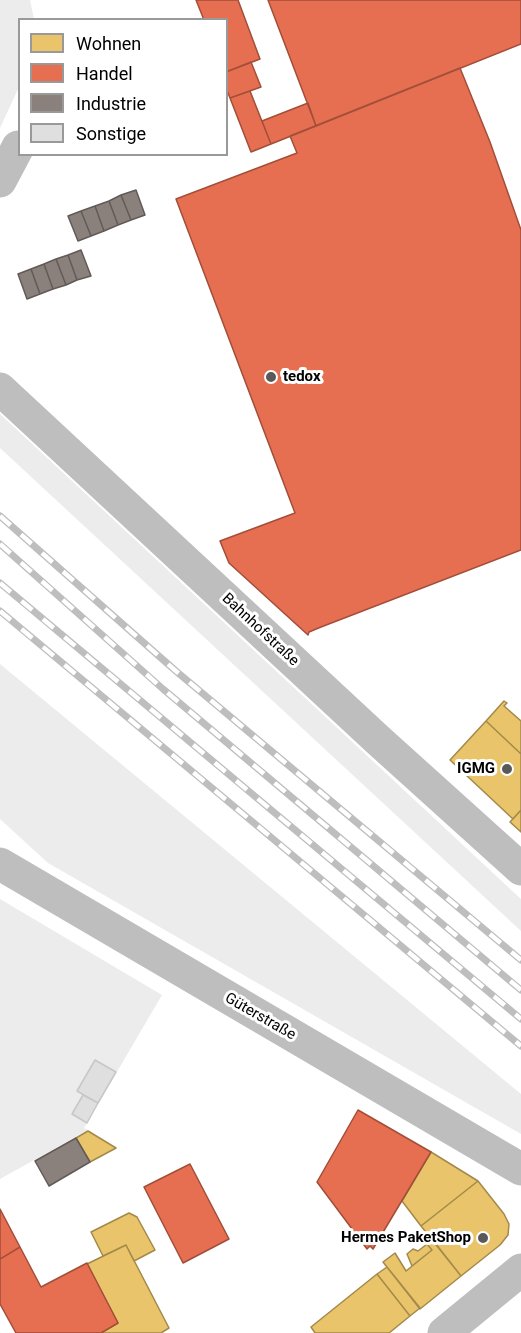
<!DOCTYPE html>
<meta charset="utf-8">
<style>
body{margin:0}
#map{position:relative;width:521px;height:1333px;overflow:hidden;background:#fff;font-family:Roboto,sans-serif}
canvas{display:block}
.legend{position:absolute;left:18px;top:18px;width:210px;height:138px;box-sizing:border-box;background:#fff;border:2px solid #999;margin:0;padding:8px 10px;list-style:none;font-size:18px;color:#000}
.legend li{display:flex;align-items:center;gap:12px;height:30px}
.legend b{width:30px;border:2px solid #999}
</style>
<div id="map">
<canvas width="521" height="1333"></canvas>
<ul class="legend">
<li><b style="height:16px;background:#e9c46a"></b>Wohnen</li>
<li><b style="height:16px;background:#e76f51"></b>Handel</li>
<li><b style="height:16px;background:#8a817c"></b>Industrie</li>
<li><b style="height:16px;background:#dfdfdf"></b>Sonstige</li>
</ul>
</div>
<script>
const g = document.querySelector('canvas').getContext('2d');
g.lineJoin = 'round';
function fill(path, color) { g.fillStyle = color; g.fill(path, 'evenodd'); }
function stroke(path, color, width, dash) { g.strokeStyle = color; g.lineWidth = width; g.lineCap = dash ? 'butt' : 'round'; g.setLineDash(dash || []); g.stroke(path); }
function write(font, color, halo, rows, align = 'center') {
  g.font = font + ' Roboto,sans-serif'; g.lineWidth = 6; g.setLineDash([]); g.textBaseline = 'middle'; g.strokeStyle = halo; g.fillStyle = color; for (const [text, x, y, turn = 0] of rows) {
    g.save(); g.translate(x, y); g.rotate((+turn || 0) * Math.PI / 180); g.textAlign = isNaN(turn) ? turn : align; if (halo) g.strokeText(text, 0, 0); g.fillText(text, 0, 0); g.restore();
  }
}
fill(new Path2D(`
 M0,0H30L34,19L20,20L19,87L0,128Z
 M0,414L521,899V931L0,448Z
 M0,664L521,1094V1134L48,863L0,819Z
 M0,899L162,995L84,1128L88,1130L0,1179Z`), '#ececec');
const homes = new Path2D(`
 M504,701L507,703L504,706L521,721V754L486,721Z
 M486,721L521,754V810L513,819L450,760Z
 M521,810V832L510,822Z
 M88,1131L116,1148L90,1162L76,1138Z
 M431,1152L478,1181L421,1226L402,1201Z
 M478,1181L504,1214L509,1224L508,1235L500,1245L461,1276L421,1226Z
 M129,1213L137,1217L155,1250L134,1261L126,1245L103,1256L91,1232Z
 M432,1239L461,1276L420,1309L383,1262L395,1253L406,1271L432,1250L427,1244Z
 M427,1244L432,1250L412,1266L407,1254L413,1249L418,1251Z
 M126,1245L169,1328L161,1333H101L118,1323L87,1264Z
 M387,1267L420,1308L410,1316L377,1274Z
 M377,1274L410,1316L389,1333H315L311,1327Z`);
fill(homes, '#e9c46a');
stroke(homes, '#a3894a', 1.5);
const shops = new Path2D(`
 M196,0H238L260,59L226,72V20H204Z
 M268,0H521V44L316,126Z
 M251,62L261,87L230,98L226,88V72Z
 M460,68L490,142L521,230V550L321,627L309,632L308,635L229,563L220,541L295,513L176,199L297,153L290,136Z
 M250,91L271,144L251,152L230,98Z
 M308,103L316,126L271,144L262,121Z
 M358,1110L431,1152L373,1249L370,1246L367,1249L317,1182Z
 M190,1164L229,1239L183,1263L144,1187Z
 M0,1209L20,1247L0,1259Z
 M20,1247L41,1287L87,1263L118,1323L101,1333H16L0,1304V1259Z`);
fill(shops, '#e76f51');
stroke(shops, '#a24e39', 1.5);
const industry = new Path2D(`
 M136,190L145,215L131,220L121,195Z
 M121,195L131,220L118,225L109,201Z
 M109,201L118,225L104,231L95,206Z
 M95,206L104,231L91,236L81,211Z
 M81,211L91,236L78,241L68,216Z
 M81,250L91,276L77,280L68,255Z
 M68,255L77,280L66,285L56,259Z
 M56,259L66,285L53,289L44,264Z
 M44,264L53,289L40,294L31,269Z
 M31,269L40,294L27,299L18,274Z
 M76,1138L90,1162L49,1186L35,1161Z`);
fill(industry, '#8a817c');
stroke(industry, '#615a57', 1.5);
const building = new Path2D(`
 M95,1060L116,1072L98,1103L77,1091Z
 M83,1095L98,1103L87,1123L72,1114Z`);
fill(building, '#dfdfdf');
stroke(building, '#c7c7c7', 1.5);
stroke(new Path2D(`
 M0,181L18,147
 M0,389L378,740L521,869
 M0,864L521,1169`), '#bebebe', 33);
stroke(new Path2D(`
 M444,1333L521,1270`), '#bebebe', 33);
const rail = new Path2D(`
 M0,516L177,672L521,960
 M0,544L163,689L521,990
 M0,583L521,1019
 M0,611L521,1046`);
stroke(rail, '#bebebe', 7);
stroke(rail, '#fff', 4.5, [14]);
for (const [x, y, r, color] of [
 [271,377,6,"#595959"],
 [507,769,6,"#595959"],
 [483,1238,6,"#595959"]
]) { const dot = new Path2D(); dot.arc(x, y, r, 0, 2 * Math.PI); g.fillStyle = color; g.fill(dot); stroke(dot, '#fff', 2); }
write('bold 15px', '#000', '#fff', [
 ["tedox",283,377,"left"],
 ["IGMG",495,769],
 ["Hermes PaketShop",471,1238]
], 'right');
write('15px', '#000', '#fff', [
 ["Bahnhofstraße",260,630,43],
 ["Güterstraße",260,1017,30]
]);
</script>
